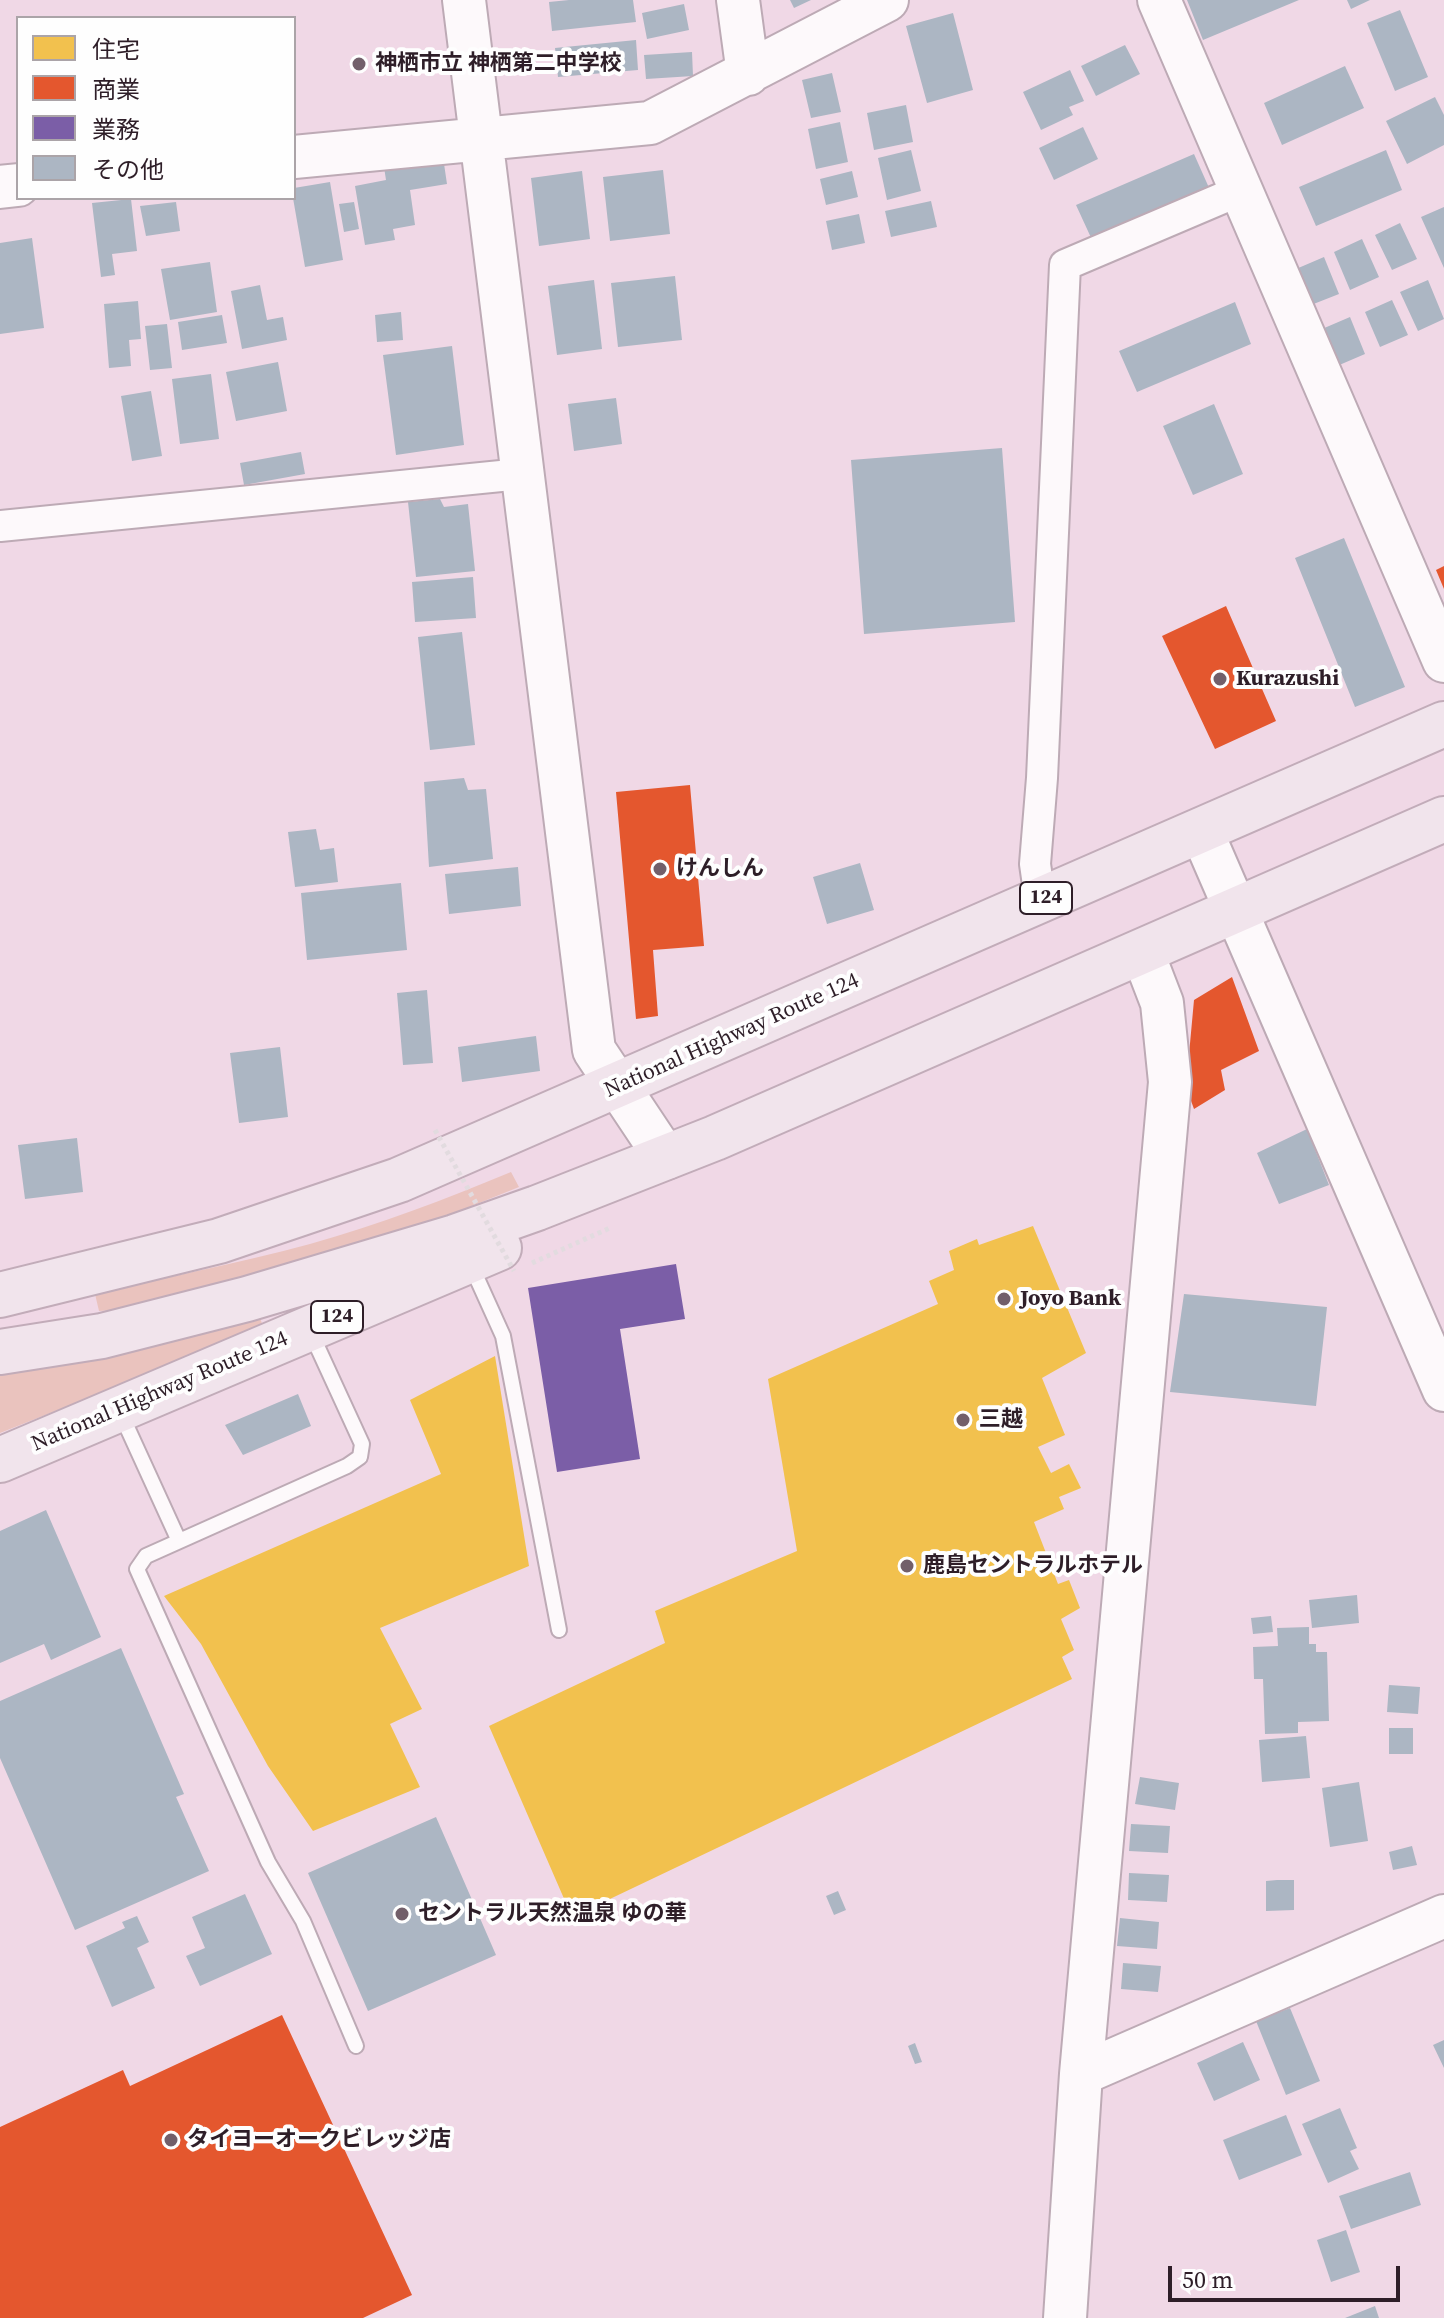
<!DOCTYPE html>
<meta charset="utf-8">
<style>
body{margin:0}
#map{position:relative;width:1444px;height:2318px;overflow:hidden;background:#f0d8e6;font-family:"Source Serif 4","Noto Sans JP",serif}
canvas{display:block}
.legend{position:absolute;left:16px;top:16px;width:280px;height:184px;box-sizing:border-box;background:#fefefe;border:2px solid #aba4a8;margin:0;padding:10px 14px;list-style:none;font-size:24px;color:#2e1e28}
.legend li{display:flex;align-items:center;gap:16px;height:40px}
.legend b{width:40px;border:2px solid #aba4a8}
.scale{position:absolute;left:1168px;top:2266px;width:232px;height:36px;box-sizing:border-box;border:4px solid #2e1e28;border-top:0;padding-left:10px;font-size:24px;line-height:28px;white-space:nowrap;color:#2e1e28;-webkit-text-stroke:6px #fefefe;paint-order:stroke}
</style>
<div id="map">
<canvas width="1444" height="2318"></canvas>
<ul class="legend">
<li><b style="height:22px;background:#f2c14e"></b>住宅</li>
<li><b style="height:22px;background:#e4572e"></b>商業</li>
<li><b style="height:22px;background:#7b5ea7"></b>業務</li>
<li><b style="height:22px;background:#acb6c3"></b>その他</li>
</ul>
<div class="scale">50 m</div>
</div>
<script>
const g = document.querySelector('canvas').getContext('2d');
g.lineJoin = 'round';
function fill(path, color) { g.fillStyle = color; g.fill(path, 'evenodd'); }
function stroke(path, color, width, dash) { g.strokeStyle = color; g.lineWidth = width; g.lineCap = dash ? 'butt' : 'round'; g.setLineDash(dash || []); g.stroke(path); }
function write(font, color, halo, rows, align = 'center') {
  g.font = font + ' "Source Serif 4","Noto Sans JP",serif'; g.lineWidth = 8; g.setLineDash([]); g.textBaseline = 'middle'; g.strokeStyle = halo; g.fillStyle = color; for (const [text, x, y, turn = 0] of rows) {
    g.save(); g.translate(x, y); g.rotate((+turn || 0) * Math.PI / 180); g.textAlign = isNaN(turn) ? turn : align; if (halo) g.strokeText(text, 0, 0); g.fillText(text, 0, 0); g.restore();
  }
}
fill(new Path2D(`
 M511,1172L519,1187L427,1224L151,1308L99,1311L95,1294C167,1277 239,1263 310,1244C378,1225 446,1199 511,1172Z
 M259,1316L264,1328L0,1433V1373Z`), '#eac3be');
fill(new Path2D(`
 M1033,1226L1086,1353L1042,1378L1065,1435L1038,1447L1051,1473L1069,1464L1081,1488L1059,1497L1064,1509L1034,1522L1058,1584L1069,1580L1080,1608L1061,1619L1074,1650L1062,1657L1072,1679L572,1917L489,1726L665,1643L655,1611L797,1551L768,1379L938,1304L929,1281L954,1270L949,1251L977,1239L979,1245Z
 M495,1356L529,1566L380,1628L422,1709L390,1724L420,1787L313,1831L268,1766L201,1644L164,1596L441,1474L410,1400Z`), '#f2c14e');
fill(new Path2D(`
 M1444,566V589L1436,570Z
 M1226,606L1276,721L1215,749L1162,636Z
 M690,785L704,946L653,950L658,1016L636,1019L616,792Z
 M1232,977L1259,1051L1221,1070L1225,1090L1194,1109L1186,1087L1194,1000Z
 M282,2015L412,2295L363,2318H0V2127L123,2070L130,2086Z`), '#e4572e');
fill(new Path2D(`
 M676,1264L685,1319L620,1329L640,1459L557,1472L528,1288Z`), '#7b5ea7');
fill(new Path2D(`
 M569,0H633L636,22L552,31L549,2Z
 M790,0H811L794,8Z
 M1187,0H1299L1203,40Z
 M1347,0H1370L1351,9Z
 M684,4L689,30L647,39L642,13Z
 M1400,10L1428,77L1395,91L1367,23Z
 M953,13L973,90L927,103L906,26Z
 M636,40L638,70L558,77L555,48Z
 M1125,45L1140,74L1096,96L1081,66Z
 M692,52L693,76L646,79L644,55Z
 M1345,66L1364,108L1282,145L1264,103Z
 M1070,70L1084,101L1069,107L1073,115L1041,130L1023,92Z
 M832,73L841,112L811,118L802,80Z
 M1435,97L1444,115V145L1407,164L1386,121Z
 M906,105L913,142L874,150L867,113Z
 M840,122L848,162L816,169L808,129Z
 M1083,127L1098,159L1054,180L1039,148Z
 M911,150L921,191L887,200L878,158Z
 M1386,150L1402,190L1316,226L1299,187Z
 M1194,154L1210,190L1093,242L1076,205Z
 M443,157L447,184L410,190L415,225L393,229L395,240L365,245L355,186L386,180L384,167Z
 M663,170L670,234L610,241L603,177Z
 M582,171L590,239L539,246L531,178Z
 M852,171L858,197L826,205L820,179Z
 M330,182L343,260L305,267L293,198L294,188Z
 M131,199L137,251L112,254L115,275L101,277L92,203Z
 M931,201L937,227L891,237L885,211Z
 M176,202L180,231L146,236L140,206Z
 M354,202L359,229L344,232L339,204Z
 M1444,207V268L1421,217Z
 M859,214L865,243L832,250L826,221Z
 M1400,223L1417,259L1392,270L1375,235Z
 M32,238L44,328L0,334V243Z
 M1362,239L1379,277L1350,290L1334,252Z
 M1324,257L1339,294L1311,305L1296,269Z
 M210,262L217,312L170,320L161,269Z
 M675,276L682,340L618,347L611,283Z
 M594,280L602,349L557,355L548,286Z
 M1428,280L1444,319L1418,331L1400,292Z
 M260,285L267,320L283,317L287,340L242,349L231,291Z
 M1392,300L1408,335L1380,347L1365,312Z
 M138,301L141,339L129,340L131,366L109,368L104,304Z
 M1235,302L1251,344L1137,392L1119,351Z
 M401,312L403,340L377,342L375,315Z
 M222,315L227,343L182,350L178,322Z
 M1350,317L1365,354L1337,366L1322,329Z
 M167,324L172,368L150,370L145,326Z
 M452,346L464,445L396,455L383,355Z
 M278,362L287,411L236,421L226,372Z
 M211,374L219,439L180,444L172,379Z
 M151,391L162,456L132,461L121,396Z
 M616,398L622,444L574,451L568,404Z
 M1214,404L1243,474L1193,495L1163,426Z
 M1002,448L1015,622L864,634L851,460Z
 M301,452L305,474L244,485L240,463Z
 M440,499L444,507L468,504L475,571L416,577L408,502Z
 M1344,538L1405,687L1355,707L1295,558Z
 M473,577L476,618L415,622L412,582Z
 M462,632L475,745L430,750L418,637Z
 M464,778L468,790L486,789L493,859L429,867L424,782Z
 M316,829L320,850L334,848L338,882L295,887L288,832Z
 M860,863L874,910L827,924L813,877Z
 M518,867L521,906L449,914L445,874Z
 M401,883L407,950L307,960L301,893Z
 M427,990L433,1063L403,1065L397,993Z
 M536,1036L540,1071L462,1082L458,1047Z
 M280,1047L288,1117L239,1123L230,1053Z
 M1307,1129L1329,1185L1279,1204L1257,1153Z
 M77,1138L83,1192L25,1199L18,1145Z
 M1184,1294L1327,1307L1316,1406L1170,1392Z
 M298,1394L311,1426L243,1455L225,1425Z
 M46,1510L101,1637L51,1660L44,1644L0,1663V1531Z
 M1357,1595L1359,1623L1312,1628L1309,1600Z
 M1271,1616L1273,1632L1253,1634L1251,1618Z
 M1309,1627V1644H1316V1652H1327L1329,1721L1298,1722V1733L1265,1734L1263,1679H1254L1253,1647L1278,1646L1277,1628Z
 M121,1648L184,1794L176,1797L209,1871L75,1930L0,1758V1701Z
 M1389,1685L1420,1687L1418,1714L1387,1712Z
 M1389,1728H1413V1754H1389Z
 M1306,1736L1310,1778L1262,1782L1259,1740Z
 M1140,1777L1179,1783L1175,1810L1135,1804Z
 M1359,1782L1368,1841L1330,1847L1322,1788Z
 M436,1817L496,1955L368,2011L308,1873Z
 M1131,1824L1170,1826L1168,1853L1129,1851Z
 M1412,1846L1417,1865L1393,1870L1389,1852Z
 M1129,1873L1169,1875L1167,1902L1128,1900Z
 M1277,1880H1294V1910L1266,1911V1881Z
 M838,1891L846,1910L834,1915L826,1896Z
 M245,1894L272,1954L200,1986L186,1956L205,1948L192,1917Z
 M137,1916L149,1942L137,1948L155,1988L112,2007L86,1946L125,1928L122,1922Z
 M1120,1918L1159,1922L1157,1949L1117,1946Z
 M1123,1963L1161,1966L1158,1992L1121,1989Z
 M1290,2008L1320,2081L1286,2095L1256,2021Z
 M1444,2040V2068L1433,2045Z
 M1243,2042L1260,2080L1214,2101L1197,2063Z
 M915,2043L922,2062L915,2064L908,2046Z
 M1340,2108L1357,2148L1350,2151L1359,2169L1328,2183L1302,2124Z
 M1286,2115L1302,2155L1239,2180L1223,2140Z
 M1410,2172L1421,2205L1351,2229L1339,2196Z
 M1346,2230L1360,2272L1331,2282L1317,2240Z
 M1375,2306L1379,2318H1345Z`), '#acb6c3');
const lane = new Path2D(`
 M470,1263L503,1336L559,1630
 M311,1333L362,1444L360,1457L347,1466L146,1556L137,1569L268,1862L303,1921L356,2046
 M121,1414L179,1541`);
const street = new Path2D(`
 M0,526L521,474
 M1045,899L1037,878L1035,864L1042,778L1065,265L1239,191`);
const secondary = new Path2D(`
 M464,0L594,1050L666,1158
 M738,0L748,74
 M1159,0L1444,661
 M294,157L650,123L887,0
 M0,187L18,185
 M1201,830L1444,1390
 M1081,2074L1444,1916
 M1065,2318L1081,2074L1170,1082L1162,1003L1142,951`);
const highway = new Path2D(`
 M0,1295L219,1241L399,1180L1444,724
 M0,1352L102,1336L247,1299L455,1237L537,1208L715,1138L1444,819
 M0,1460L499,1248`);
stroke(lane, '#bdaab5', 18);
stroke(street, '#bdaab5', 34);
stroke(secondary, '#bdaab5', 46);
stroke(highway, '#c2acb9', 48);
stroke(new Path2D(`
 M532,1263L612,1227`), '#e2dbdf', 5, [4, 4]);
stroke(lane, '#fdf9fb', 14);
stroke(street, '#fdf9fb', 30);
stroke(secondary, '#fdf9fb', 42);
stroke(highway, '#f1e4ec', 44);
stroke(new Path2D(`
 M435,1130L514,1271`), '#e2dbdf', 5, [4, 4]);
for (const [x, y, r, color] of [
 [359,64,8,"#725f6a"],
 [1220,679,8,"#725f6a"],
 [660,869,8,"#725f6a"],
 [1004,1299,8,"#725f6a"],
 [963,1420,8,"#725f6a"],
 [907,1566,8,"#725f6a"],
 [402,1914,8,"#725f6a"],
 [171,2140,8,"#725f6a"]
]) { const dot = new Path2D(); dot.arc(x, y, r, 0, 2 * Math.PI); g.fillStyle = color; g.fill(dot); stroke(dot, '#fefefe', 3); }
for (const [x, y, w] of [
 [1046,898,52],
 [337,1317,52]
]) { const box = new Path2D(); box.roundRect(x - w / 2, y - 16, w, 32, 6); g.fillStyle = '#fefefe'; g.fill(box); stroke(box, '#2e1e28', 2); }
write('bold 20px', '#2e1e28', null, [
 ["124",1046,898],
 ["124",337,1317]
]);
write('bold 22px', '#2e1e28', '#fefefe', [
 ["神栖市立 神栖第二中学校",375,64],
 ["Kurazushi",1236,679],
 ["けんしん",676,869],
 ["Joyo Bank",1020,1299],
 ["三越",979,1420],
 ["鹿島セントラルホテル",923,1566],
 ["セントラル天然温泉 ゆの華",418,1914],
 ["タイヨーオークビレッジ店",187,2140]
], 'left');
write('22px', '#2e1e28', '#fefefe', [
 ["National Highway Route 124",732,1036,-24],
 ["National Highway Route 124",160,1392,-23]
]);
</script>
